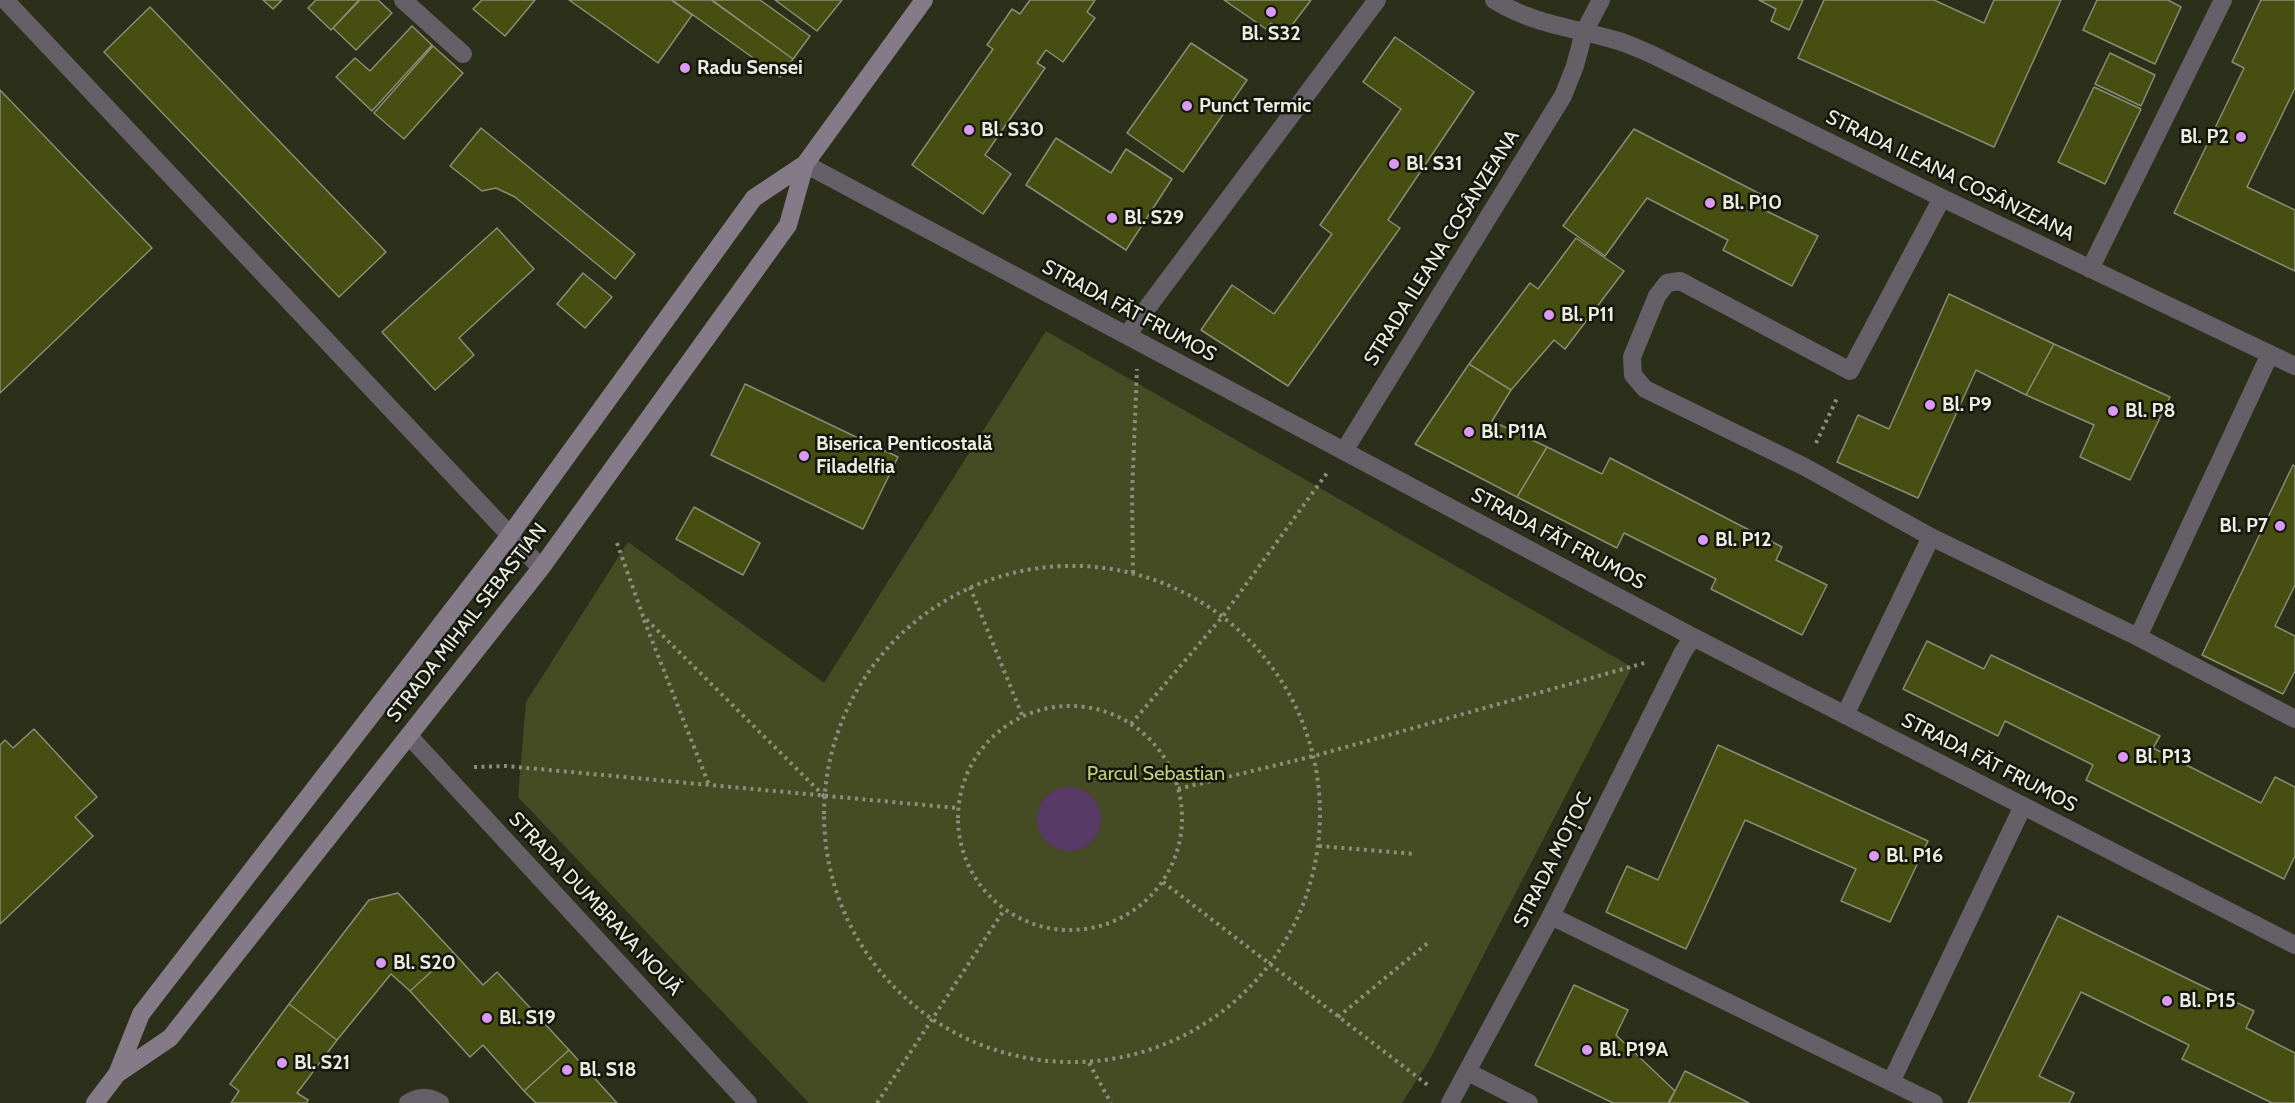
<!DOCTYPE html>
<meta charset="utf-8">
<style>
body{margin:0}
canvas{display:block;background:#2c2f1a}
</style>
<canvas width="2295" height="1103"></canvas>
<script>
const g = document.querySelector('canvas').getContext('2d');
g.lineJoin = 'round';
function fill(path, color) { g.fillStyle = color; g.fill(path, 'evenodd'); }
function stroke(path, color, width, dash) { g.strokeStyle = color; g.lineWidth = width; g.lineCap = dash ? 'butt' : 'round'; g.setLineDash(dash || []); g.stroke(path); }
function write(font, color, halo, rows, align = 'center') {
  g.font = font + ' Cabin,sans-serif'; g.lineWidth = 5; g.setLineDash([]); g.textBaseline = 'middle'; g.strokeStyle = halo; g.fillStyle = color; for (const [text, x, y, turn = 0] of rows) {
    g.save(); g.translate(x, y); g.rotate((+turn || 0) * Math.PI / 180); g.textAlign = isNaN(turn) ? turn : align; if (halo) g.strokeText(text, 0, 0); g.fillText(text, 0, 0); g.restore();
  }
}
fill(new Path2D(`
 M1046,331L1632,667L1430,1059L1402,1103H809L518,797L526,702L628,542L824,683Z`), '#454c24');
fill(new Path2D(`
 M1037 819a32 32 0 1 1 64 0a32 32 0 1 1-64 0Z`), '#593965');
const building = new Path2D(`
 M263,0H282L273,9Z
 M316,0H359L331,30L308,8Z
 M360,0H378L392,13L356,50L333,28Z
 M482,0H481H535L505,36L473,9Z
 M569,0H671L692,15L658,63Z
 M672,0H711L793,59L780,77Z
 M712,0H760L810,36L793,59Z
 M775,0H842L817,31Z
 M1030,0H1095L1087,12L1095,18L1063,62L1046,50L1037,63L1045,68L985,155L1011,174L983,214L912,165L993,49L987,45L1012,9L1020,14Z
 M1224,0H1311L1286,33L1271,23L1266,29Z
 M1759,0H1803L1789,30L1771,21L1776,9Z
 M1824,0H1934L1984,23L1994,0H2061L1994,147L1798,58Z
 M2097,0H2168L2181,7L2155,64L2083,30Z
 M2261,0H2295V88L2247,187L2295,210V271L2174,213L2244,68L2232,62Z
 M150,7L386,252L339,297L104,52Z
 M412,26L432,45L372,111L336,77L355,58L370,71Z
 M1395,37L1474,92L1388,220L1400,228L1288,386L1201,330L1232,285L1274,314L1332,234L1320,225L1401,109L1363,82Z
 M1191,43L1247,80L1183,172L1127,133Z
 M433,46L463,73L404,139L374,113Z
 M2110,53L2155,75L2141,106L2095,84Z
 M2094,87L2141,109L2105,184L2058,162Z
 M0,90L152,248L0,393Z
 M481,128L635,254L615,279L515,197L496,188L482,191L450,166Z
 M1634,129L1766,197L1760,208L1818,236L1792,286L1723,250L1728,240L1647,198L1605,256L1563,226Z
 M1056,138L1111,173L1126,149L1172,179L1126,250L1026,185Z
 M497,228L534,269L459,338L474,355L435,390L382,332Z
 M1576,238L1624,271L1565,349L1554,340L1511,390L1469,364L1530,283L1538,289Z
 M583,273L612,297L585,328L557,304Z
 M1949,294L2054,344L2026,395L1976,370L1918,498L1837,462L1858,415L1889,429Z
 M2054,344L2170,397L2130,480L2080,457L2094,425L2026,395Z
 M1469,364L1511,390L1492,421L1547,447L1517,497L1415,444Z
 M745,384L898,457L863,529L711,455Z
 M1547,447L1602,474L1610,458L1782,547L1776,560L1827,585L1802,635L1711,589L1716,579L1624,533L1617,548L1517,497Z
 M2293,465L2295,466V585L2275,626L2295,636V671L2283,694L2202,655Z
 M694,507L760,543L743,575L676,539Z
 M1927,641L1984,669L1991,655L2160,736L2153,748L2261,803L2275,777L2295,787V856L2284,879L2086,780L2093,765L2005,721L1998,736L1903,689Z
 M34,729L97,797L75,817L93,836L0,924V745L5,740L13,748Z
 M1718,745L1928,841L1890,922L1841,901L1856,869L1745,820L1686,949L1606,912L1627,866L1658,880Z
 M398,893L453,952L410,991L391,974L337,1040L289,1004L369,900Z
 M2058,916L2254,1011L2246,1028L2295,1053V1103H2272L2182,1059L2189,1045L2081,992L2039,1076L2074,1093L2069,1103H1968Z
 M453,952L483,985L497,972L569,1050L524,1091L483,1045L470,1057L410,991Z
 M1574,985L1628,1010L1616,1035L1675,1091L1668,1103H1613L1535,1065Z
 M289,1004L337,1040L297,1093L308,1100L307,1103H231L239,1091L230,1084Z
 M569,1050L617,1103H536L524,1091Z
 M1685,1071L1749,1103H1669Z`);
fill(building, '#464e11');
stroke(building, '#888d75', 1.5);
stroke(new Path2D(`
 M1816,443L1838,396
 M617,543L643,616L824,796
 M824 814a248 248 0 1 1 496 0a248 248 0 1 1-496 0Z
 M1133,573L1132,495L1137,369
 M970,587L1022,715
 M644,620L709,785
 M958 818a112 112 0 1 1 224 0a112 112 0 1 1-224 0Z
 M1131,724L1223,616L1327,473
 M474,767L506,766L957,808
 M1178,789L1314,756L1648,662
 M1319,846L1415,854
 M1163,882L1429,1086
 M1338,1017L1430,941
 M1089,1063L1111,1103
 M877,1103L1004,910`), '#8b8e7d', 4, [3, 4.5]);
stroke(new Path2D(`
 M5,0L541,568
 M1931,537L1805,467L1645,389L1633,375L1632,357L1657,296L1667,283L1680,281L1850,371L1942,198
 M2138,637L2270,354
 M1845,715L1931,537L2138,637L2295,719
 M1551,916L1934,1103
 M1891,1082L2023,806`), '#655f68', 18);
stroke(new Path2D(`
 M403,0L463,54
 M1494,0C1535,25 1571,27 1615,40C1627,43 1639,49 1651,54L1942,198L2295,366
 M805,164L1693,637L2295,945
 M2090,269L2223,0
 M1127,335L1377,0
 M1344,451L1563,96L1575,66L1584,32L1601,0
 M409,736L748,1103
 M1468,1072L1529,1103
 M408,1103C420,1096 428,1096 440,1103
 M1450,1103L1551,916L1683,652L1693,637`), '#655f68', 18);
stroke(new Path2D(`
 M117,1074L170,1038L541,568L788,225L805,164
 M95,1103L117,1074L141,1014L510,535L754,198L805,164L924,0`), '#847a88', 18);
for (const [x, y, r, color] of [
 [1271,12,6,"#dc99f4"],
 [685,68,6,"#dc99f4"],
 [1187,106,6,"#dc99f4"],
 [969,130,6,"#dc99f4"],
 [2241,137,6,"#dc99f4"],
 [1394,164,6,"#dc99f4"],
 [1710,203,6,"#dc99f4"],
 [1112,218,6,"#dc99f4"],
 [1549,315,6,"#dc99f4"],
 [1930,405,6,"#dc99f4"],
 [2113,411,6,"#dc99f4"],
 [1469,432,6,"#dc99f4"],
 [804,456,6,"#dc99f4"],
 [2280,526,6,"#dc99f4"],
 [1703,540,6,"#dc99f4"],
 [2123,757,6,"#dc99f4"],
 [1874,856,6,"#dc99f4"],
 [381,963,6,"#dc99f4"],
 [2167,1001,6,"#dc99f4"],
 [487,1018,6,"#dc99f4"],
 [1587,1050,6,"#dc99f4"],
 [282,1063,6,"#dc99f4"],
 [567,1070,6,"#dc99f4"]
]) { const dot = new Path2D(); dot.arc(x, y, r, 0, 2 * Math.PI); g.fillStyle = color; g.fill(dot); stroke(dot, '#15160d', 2); }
write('bold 20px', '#eaede0', '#15160d', [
 ["Bl. S32",1271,34,"center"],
 ["Radu Sensei",697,68],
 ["Punct Termic",1199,106],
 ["Bl. S30",981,130],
 ["Bl. P2",2229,137,"right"],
 ["Bl. S31",1406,164],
 ["Bl. P10",1722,203],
 ["Bl. S29",1124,218],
 ["Bl. P11",1561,315],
 ["Bl. P9",1942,405],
 ["Bl. P8",2125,411],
 ["Bl. P11A",1481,432],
 ["Biserica Penticostală",816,444],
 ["Filadelfia",816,467],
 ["Bl. P7",2268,526,"right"],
 ["Bl. P12",1715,540],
 ["Bl. P13",2135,757],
 ["Bl. P16",1886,856],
 ["Bl. S20",393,963],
 ["Bl. P15",2179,1001],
 ["Bl. S19",499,1018],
 ["Bl. P19A",1599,1050],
 ["Bl. S21",294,1063],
 ["Bl. S18",579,1070]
], 'left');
write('20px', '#eaede0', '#15160d', [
 ["STRADA ILEANA COSÂNZEANA",1950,176,26],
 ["STRADA ILEANA COSÂNZEANA",1442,248,-58],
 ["STRADA FĂT FRUMOS",1129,311,28],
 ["STRADA FĂT FRUMOS",1558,539,28],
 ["STRADA MIHAIL SEBASTIAN",467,623,-52],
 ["STRADA FĂT FRUMOS",1989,763,27],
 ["STRADA MOȚOC",1553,860,-63],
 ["STRADA DUMBRAVA NOUĂ",595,904,47]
]);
write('20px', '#c2d079', '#15160d', [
 ["Parcul Sebastian",1156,774]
]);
</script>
